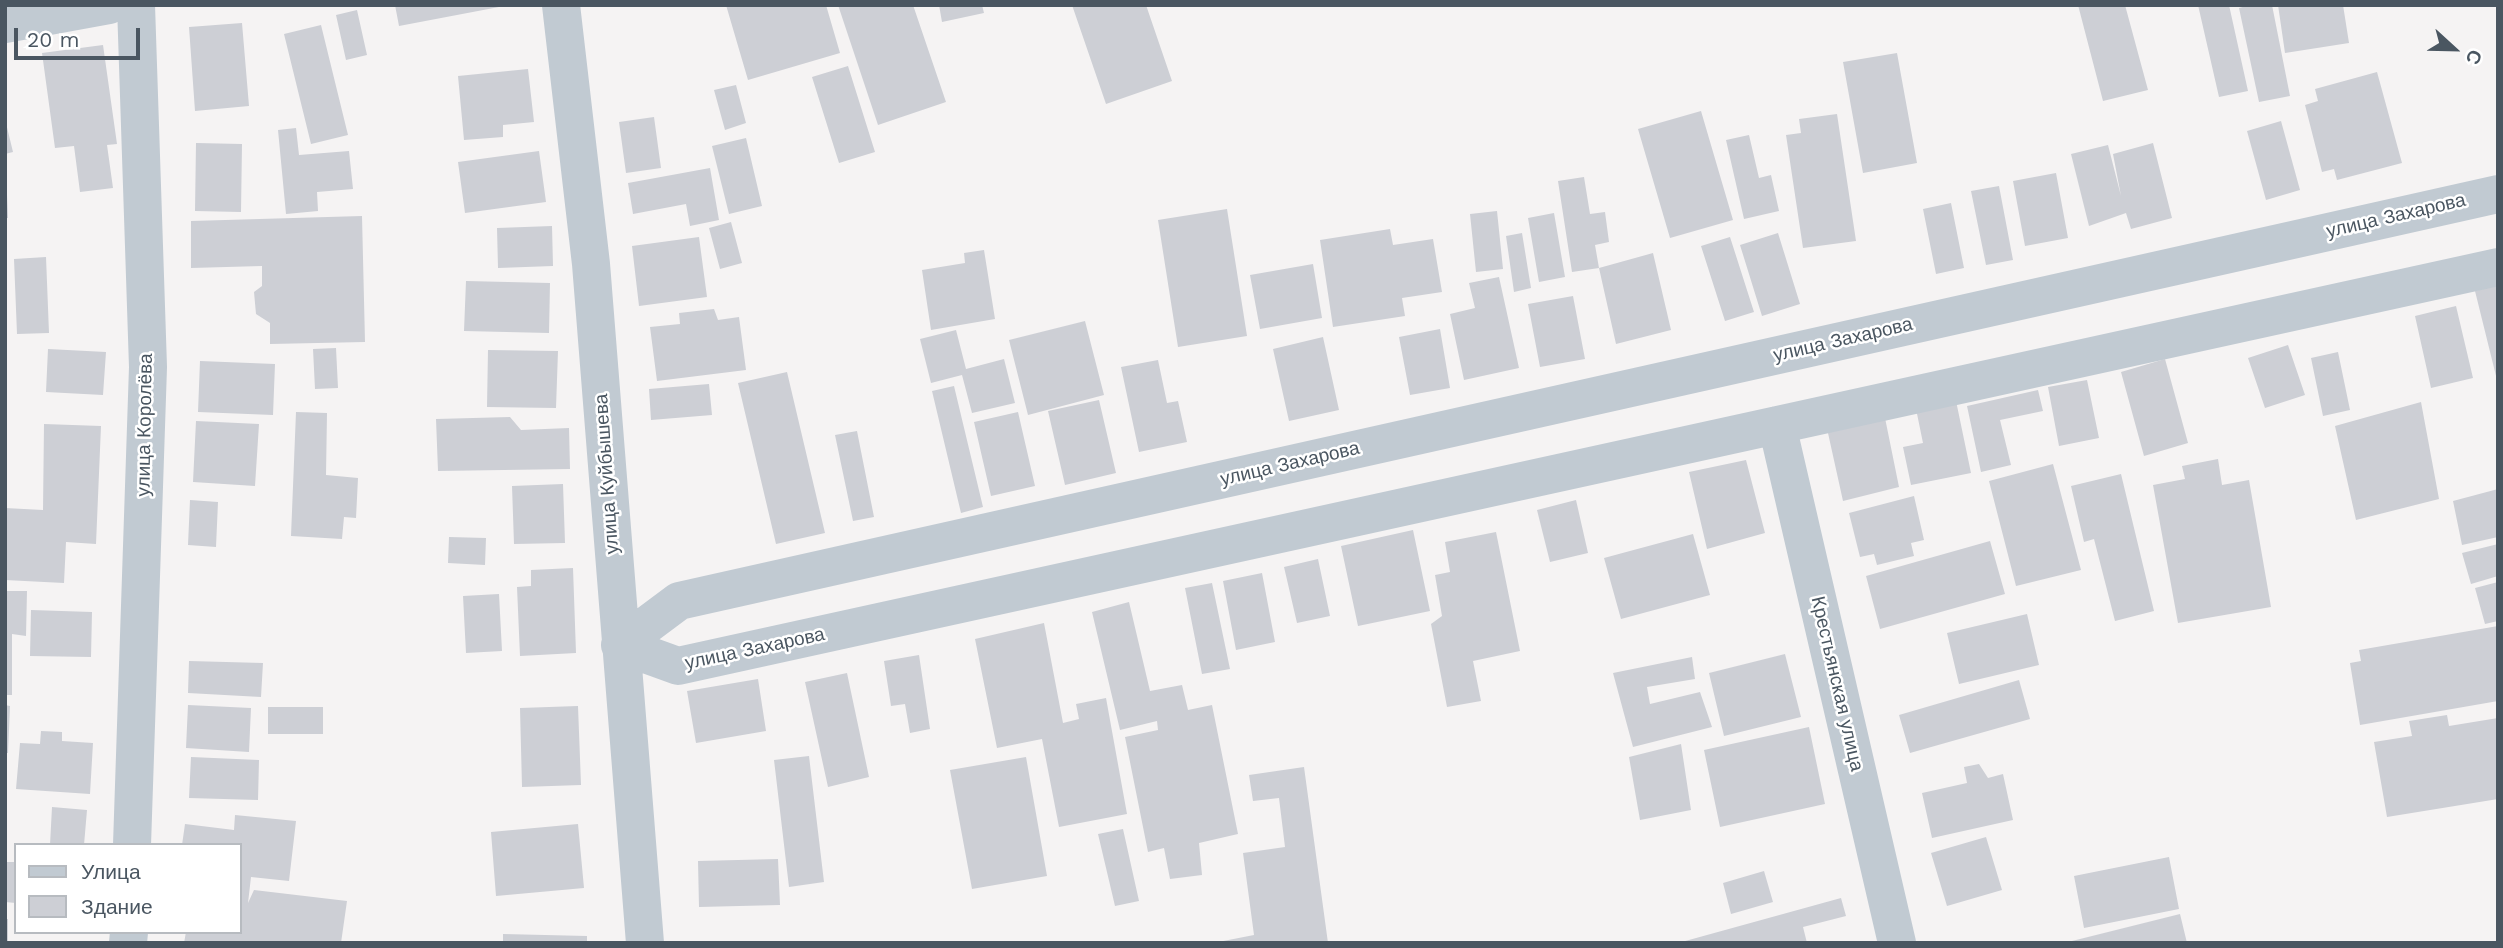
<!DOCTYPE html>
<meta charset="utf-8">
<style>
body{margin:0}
#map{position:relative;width:2503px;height:948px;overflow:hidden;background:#f5f3f3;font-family:"Work Sans",sans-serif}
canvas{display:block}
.frame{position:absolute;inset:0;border:7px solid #4a5661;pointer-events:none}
.legend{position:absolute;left:14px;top:843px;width:228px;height:91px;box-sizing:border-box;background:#fff;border:2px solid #b7bbc0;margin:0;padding:9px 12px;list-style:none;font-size:21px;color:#4a5661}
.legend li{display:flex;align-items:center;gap:14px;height:35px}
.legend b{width:35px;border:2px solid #b7bbc0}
.north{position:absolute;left:2419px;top:14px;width:70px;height:70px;-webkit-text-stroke:5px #fff;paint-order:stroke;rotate:112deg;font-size:19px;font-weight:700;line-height:28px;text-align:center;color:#4a5661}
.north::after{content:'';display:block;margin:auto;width:24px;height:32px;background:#4a5661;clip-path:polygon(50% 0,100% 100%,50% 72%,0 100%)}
.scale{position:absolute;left:14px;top:28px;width:126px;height:32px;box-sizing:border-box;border:4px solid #4a5661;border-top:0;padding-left:9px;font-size:21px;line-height:24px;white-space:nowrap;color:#4a5661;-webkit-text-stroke:5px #fff;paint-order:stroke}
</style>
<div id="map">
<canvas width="2503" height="948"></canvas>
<div class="frame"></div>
<ul class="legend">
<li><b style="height:9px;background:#c1cad2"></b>Улица</li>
<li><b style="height:19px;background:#cdcfd5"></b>Здание</li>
</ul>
<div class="north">С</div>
<div class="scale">20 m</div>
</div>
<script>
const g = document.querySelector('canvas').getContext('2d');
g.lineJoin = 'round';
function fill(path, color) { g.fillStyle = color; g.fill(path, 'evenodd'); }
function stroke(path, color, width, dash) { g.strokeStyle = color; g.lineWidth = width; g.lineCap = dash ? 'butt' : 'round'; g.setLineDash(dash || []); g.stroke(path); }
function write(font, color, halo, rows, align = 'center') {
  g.font = font + ' "Work Sans",sans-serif'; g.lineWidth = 5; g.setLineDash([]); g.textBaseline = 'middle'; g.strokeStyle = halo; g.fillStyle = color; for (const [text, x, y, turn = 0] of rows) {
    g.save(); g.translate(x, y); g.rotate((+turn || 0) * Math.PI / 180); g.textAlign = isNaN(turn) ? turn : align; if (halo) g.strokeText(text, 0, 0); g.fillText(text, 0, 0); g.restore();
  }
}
fill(new Path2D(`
 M395,5H499V7L399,26Z
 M726,5H826L840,53L748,80Z
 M838,5H913L946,102L878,125Z
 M939,5H982L984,13L942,22Z
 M1072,5H1146L1172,81L1106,104Z
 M2078,5H2125L2148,90L2103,101Z
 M2198,5H2229L2248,91L2219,97Z
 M2250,5H2272L2290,96L2259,102L2239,8Z
 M2278,5H2343L2349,43L2285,53Z
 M357,10L367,55L346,60L336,15Z
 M242,23L249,106L195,111L189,27Z
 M321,25L348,135L311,144L284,34Z
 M103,45L117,144L107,145L113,188L80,192L74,146L55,148L42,53Z
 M1897,53L1917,163L1863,173L1843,62Z
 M848,66L875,152L839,163L812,77Z
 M528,69L534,122L503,125V137L464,140L458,76Z
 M2377,72L2402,163L2337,180L2334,169L2322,172L2305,105L2318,101L2315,89Z
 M736,85L746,123L725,130L714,90Z
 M1701,111L1733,220L1670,238L1638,129Z
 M1837,114L1856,241L1803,248L1786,135L1801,133L1799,119Z
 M654,117L661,168L626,173L619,122Z
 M5,119L13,152L5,154Z
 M2281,121L2300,190L2266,200L2247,131Z
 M296,128L299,155L349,151L353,189L317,192L318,211L286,214L278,130Z
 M1749,135L1759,178L1771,175L1779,211L1744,219L1726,140Z
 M746,138L762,206L729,214L712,146Z
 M196,143L242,144L241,212L195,211Z
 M2153,143L2172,218L2131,229L2126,213L2089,226L2071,154L2108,145L2121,196L2113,154Z
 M539,151L546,202L465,213L458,162Z
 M710,168L719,220L690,226L686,204L633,214L628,183Z
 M2056,173L2068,238L2025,246L2013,181Z
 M1584,177L1590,214L1605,212L1609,242L1595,245L1599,268L1572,272L1558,181Z
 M1999,186L2013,260L1986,265L1971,191Z
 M5,195H7L8,218H5Z
 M1951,203L1964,268L1936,274L1923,209Z
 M1227,209L1247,336L1178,347L1158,220Z
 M1497,211L1503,269L1476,272L1470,214Z
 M1554,213L1565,277L1539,282L1528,218Z
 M362,216L365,342L270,344V323L256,314L254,292L262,286V266L191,268V221Z
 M731,222L742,263L720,269L709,228Z
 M552,226L553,266L498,268L497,228Z
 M1390,229L1393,245L1433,239L1442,292L1402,298L1405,316L1333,327L1320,240Z
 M1522,233L1531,288L1514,292L1506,236Z
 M1778,233L1800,304L1762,316L1740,245Z
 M699,237L707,297L639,306L632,246Z
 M1730,237L1754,312L1725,321L1701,246Z
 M984,250L995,319L931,330L922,270L965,263L964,253Z
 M1653,253L1671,330L1616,344L1599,268Z
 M46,257L49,333L17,334L14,259Z
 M1313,264L1322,318L1260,329L1250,275Z
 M1499,277L1519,368L1464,380L1450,314L1475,308L1469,283Z
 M466,281L550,283L549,333L464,331Z
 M2498,285V380H2497L2475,291Z
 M1573,296L1585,359L1540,367L1528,304Z
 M2456,306L2473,378L2431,388L2415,316Z
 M714,309L718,320L739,317L746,370L657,381L650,327L680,324L679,313Z
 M1085,321L1104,395L1028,415L1009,340Z
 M1440,329L1450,388L1410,395L1399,337Z
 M956,330L966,369L1004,359L1015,403L972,413L962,375L931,383L920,339Z
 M1323,337L1339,410L1289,421L1273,349Z
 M2288,345L2305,395L2265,408L2248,358Z
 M336,348L338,388L315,389L313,349Z
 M48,349L106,352L103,395L46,392Z
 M488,350L558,351L556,408L487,407Z
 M2338,352L2350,410L2323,416L2311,358Z
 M2165,359L2188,443L2144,456L2121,372Z
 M1158,360L1167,403L1178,401L1187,442L1139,452L1121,367Z
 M200,361L275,364L273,415L198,412Z
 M787,372L825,533L776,544L738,383Z
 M2087,380L2099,438L2059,446L2048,387Z
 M709,384L712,415L651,420L649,389Z
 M954,386L983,507L961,513L932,391Z
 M2038,390L2043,411L2000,420L2011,465L1981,472L1967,406Z
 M1955,396L1971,473L1911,485L1903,447L1923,443L1915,404Z
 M1099,400L1116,473L1065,485L1048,411Z
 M2421,402L2439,499L2356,520L2335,426Z
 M296,412L327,413L326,475L358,478L356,518L344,517L342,539L291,536Z
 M1018,412L1035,486L991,496L974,422Z
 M1884,413L1899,487L1843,501L1826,424Z
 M510,417L521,430L569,428L570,469L438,471L436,419Z
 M196,421L259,424L255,486L193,482Z
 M44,424L101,426L96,544L66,542L64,583L5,580V508L43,510Z
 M857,431L874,517L853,521L835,435Z
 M2218,459L2222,485L2249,480L2271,607L2178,623L2153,485L2185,479L2182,466Z
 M1746,460L1765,533L1707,549L1689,472Z
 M2053,464L2081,570L2016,586L1989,481Z
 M2121,474L2154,611L2115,621L2094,539L2084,542L2071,486Z
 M563,484L565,543L514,544L512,486Z
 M2498,489V537L2462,545L2453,501Z
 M1914,496L1924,540L1911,543L1914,556L1877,565L1874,554L1860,557L1849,513Z
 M190,500L218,502L216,547L188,545Z
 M1576,500L1588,553L1550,562L1537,510Z
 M1413,530L1430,611L1358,626L1341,546Z
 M1496,532L1520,651L1473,661L1481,701L1447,707L1431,624L1442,616L1435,575L1450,572L1445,542Z
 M1693,534L1710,595L1621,619L1604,558Z
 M449,537L486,538L485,565L448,563Z
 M1990,541L2005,594L1880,629L1866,576Z
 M2498,544V576L2471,584L2462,553Z
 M1318,559L1330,616L1297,623L1284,567Z
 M573,568L576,653L520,656L517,587L531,586V570Z
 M1262,573L1275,642L1236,650L1223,581Z
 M2498,582V621L2485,624L2475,588Z
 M1212,583L1230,669L1202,674L1185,588Z
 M5,591H27L26,636L12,634V695H5Z
 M499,594L502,651L466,653L463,596Z
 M1129,602L1150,691L1182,685L1188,710L1212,705L1238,834L1199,843L1202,875L1170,879L1164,848L1148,852L1125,737L1158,730L1157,721L1120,730L1092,612Z
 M31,610L92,612L91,657L30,656Z
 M2027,614L2039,665L1959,684L1947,633Z
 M1044,623L1063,723L1079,719L1076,704L1106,698L1127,814L1059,827L1042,739L997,748L975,639Z
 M2498,626V701L2360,725L2350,663L2361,661L2359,650Z
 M1785,654L1801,717L1724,736L1709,673Z
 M919,655L930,729L910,733L905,704L891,706L884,661Z
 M1692,657L1695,679L1647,687L1650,704L1700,692L1712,727L1633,747L1613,673Z
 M189,661L263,663L261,697L188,693Z
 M847,673L869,777L828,787L805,682Z
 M758,679L766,731L696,743L687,691Z
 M2019,680L2030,719L1910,753L1899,715Z
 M5,705L10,706L8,753H5Z
 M188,705L251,708L249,752L186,748Z
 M578,706L581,785L522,787L520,708Z
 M268,707H323V734H268Z
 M2447,715L2449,726L2498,718V799L2387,817L2374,742L2412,736L2409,721Z
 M1809,727L1825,804L1720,827L1704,750Z
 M41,731L62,732V741L93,743L90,794L16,789L20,743L40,744Z
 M1681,744L1691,810L1640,820L1629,757Z
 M809,756L824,882L789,887L774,760Z
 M191,757L259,760L258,800L189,798Z
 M1026,757L1047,876L972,889L950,770Z
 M1979,764L1988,778L2003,774L2013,820L1932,838L1922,793L1967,783L1964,767Z
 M1304,767L1328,943H1213L1254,935L1243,853L1285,847L1279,798L1253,801L1249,775Z
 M52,807L87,810L84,845H50Z
 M235,815L296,821L289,881L251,877L248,903L254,890L347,901L341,943H184L186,932H240V845H182L185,824L234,830Z
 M578,824L584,888L496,896L491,832Z
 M1123,829L1139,901L1115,906L1098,834Z
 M1986,837L2002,890L1947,906L1931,853Z
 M2169,857L2179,909L2084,928L2074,876Z
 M778,859L780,905L699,907L698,861Z
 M5,862H16V903L5,902Z
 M1764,871L1773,902L1731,914L1723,883Z
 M1841,898L1846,916L1803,927L1807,943H1678Z
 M2180,914L2187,943H2068V942Z
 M5,919H8V943H5Z
 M503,934L587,936V943H503Z`), '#cdcfd5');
stroke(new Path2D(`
 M561,5L591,264L645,943
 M5,24L109,5
 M1777,425L1897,943
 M620,645L679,601L2498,194
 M620,645L678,666L2498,267
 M132,845L148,367L136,5
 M128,943L129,932`), '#c1cad2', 38);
write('19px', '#4a5661', '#fff', [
 ["улица Захарова",2396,216,-13],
 ["улица Захарова",1843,340,-13],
 ["улица Королёва",145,425,-89],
 ["улица Захарова",1290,464,-13],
 ["улица Куйбышева",607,474,-94],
 ["улица Захарова",755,649,-12],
 ["Крестьянская улица",1837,684,77]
]);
</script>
